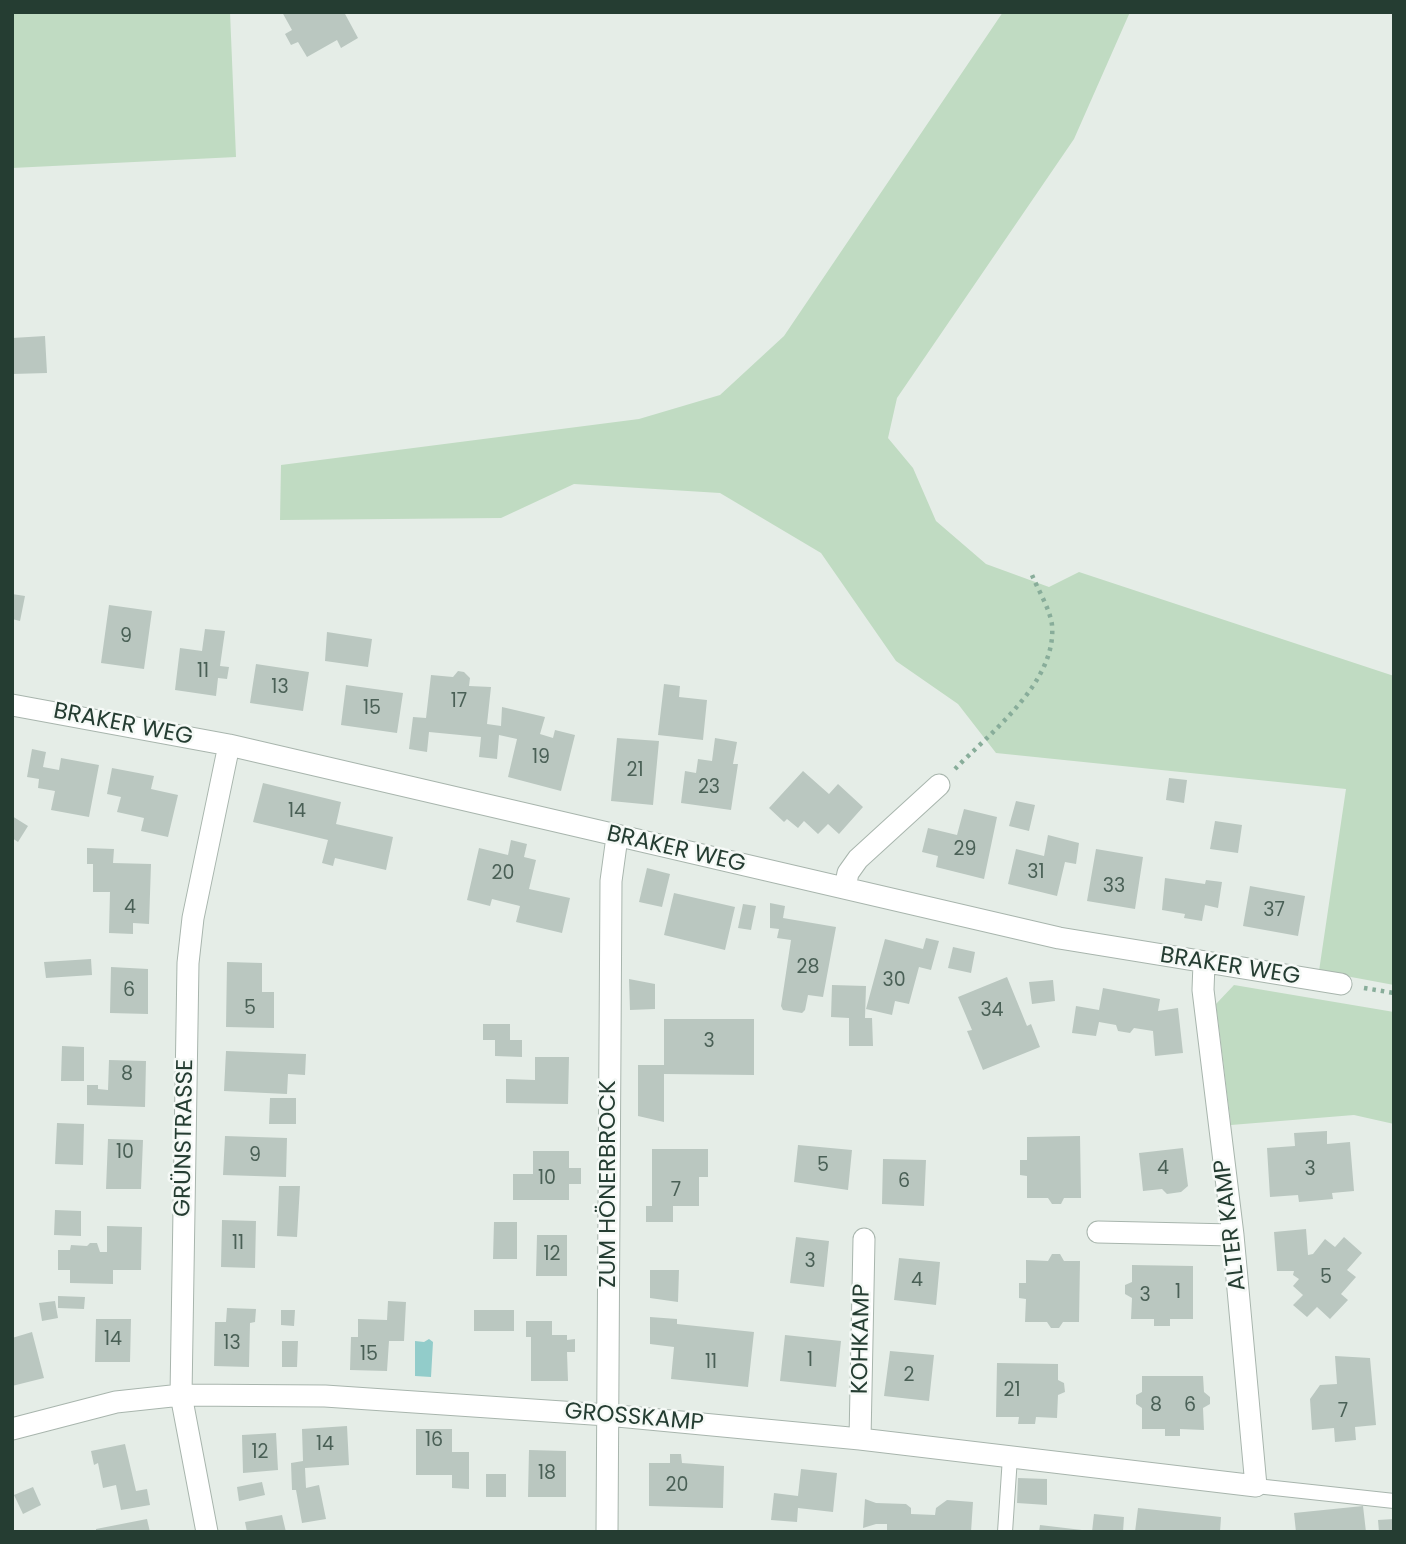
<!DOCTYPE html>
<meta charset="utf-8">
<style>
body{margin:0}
#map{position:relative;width:1406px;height:1544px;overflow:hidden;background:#e5ede7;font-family:Poppins,sans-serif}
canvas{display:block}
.frame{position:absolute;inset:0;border:14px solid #253d32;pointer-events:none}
</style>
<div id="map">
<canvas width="1406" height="1544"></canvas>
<div class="frame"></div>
</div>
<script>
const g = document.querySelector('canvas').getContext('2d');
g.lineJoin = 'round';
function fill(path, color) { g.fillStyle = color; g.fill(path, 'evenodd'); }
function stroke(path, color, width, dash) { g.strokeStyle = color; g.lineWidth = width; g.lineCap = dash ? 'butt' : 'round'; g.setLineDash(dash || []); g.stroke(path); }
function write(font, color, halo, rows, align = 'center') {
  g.font = font + ' Poppins,sans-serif'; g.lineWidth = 5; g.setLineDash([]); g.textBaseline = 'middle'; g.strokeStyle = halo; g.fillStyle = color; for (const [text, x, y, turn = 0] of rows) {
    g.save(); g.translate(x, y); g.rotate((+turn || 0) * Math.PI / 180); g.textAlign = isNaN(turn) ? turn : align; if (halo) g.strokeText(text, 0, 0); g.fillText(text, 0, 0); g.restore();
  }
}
fill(new Path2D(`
 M12,12H230L236,157L12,168Z
 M1003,12H1130L1074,139L897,398L888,438L913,468L936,521L986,564L1049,587L1079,572L1394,676V985L1319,971L1346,789L996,753L958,704L896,661L821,553L720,493L574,484L501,518L280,520L281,465L639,419L720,395L784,336Z
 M1234,985L1394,1012V1124L1354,1115L1231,1125L1216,1004Z`), '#c0dbc2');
fill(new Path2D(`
 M429,1339L433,1342L431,1377L415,1376V1341L424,1342Z`), '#92ccca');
fill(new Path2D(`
 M282,12H344L358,38L341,48L337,40L307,57L298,42L291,45L285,34L292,30Z
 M45,336L47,373L12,374V338Z
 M12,594L25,596L20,621L12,619Z
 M109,605L152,611L144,669L101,663Z
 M205,629L225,631L220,666L229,667L227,679L218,678L216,696L175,690L180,648L202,651Z
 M327,632L372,639L368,667L325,661Z
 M256,664L309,672L303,711L250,703Z
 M458,671L464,672L470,678L469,686L491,687L487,724L501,726L502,707L545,717L540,734L553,738L555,730L575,735L561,791L508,777L517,739L499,735L497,759L479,757L481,737L429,732L427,752L409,749L413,717L426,718L431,675L453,677Z
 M664,684L680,686L679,697L707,700L703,740L658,735Z
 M346,685L403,693L397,733L341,725Z
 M617,738L659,741L653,805L611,801Z
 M715,738L737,742L733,764H738L731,810L681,803L685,771L696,773L698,759L712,761Z
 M32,749L46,752L43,767L59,770L61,758L99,765L89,817L51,810L55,791L38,788L39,779L27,777Z
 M112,768L154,776L151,789L178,795L168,837L141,831L144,818L117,812L121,797L107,794Z
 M803,771L829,794L838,784L863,807L839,834L828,824L818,834L804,821L798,828L787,819L784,822L769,808Z
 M1169,778L1187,780L1184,803L1166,800Z
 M263,783L341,802L336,824L393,837L386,870L335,858L333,866L322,863L328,840L253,822Z
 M1016,801L1035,805L1029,831L1009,826Z
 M964,809L997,817L984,879L936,867L938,856L922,852L928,828L957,835Z
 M12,816L28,826L18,842L12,838Z
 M1215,821L1242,825L1238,853L1210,849Z
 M1048,835L1079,843L1076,864L1065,862L1057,896L1008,884L1016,849L1044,856Z
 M511,840L527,844L524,857L536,860L529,889L570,898L562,933L516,922L520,906L492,899L490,906L467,900L479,848L508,855Z
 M87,848L114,849L113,863L151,864L149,924L133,923V934L109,933L110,892H93V864H87Z
 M1096,849L1143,857L1135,909L1087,901Z
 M647,868L670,874L662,907L639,902Z
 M1165,878L1205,884L1206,880L1222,882L1218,908L1205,905L1202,921L1184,918L1185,914L1162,910Z
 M1250,886L1305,896L1298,936L1243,926Z
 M674,893L735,907L725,950L664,935Z
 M770,903L785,906L783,918L836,927L823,997L808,995L805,1010L802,1013L783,1010L781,1006L791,940L777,938L779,929L770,928Z
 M743,904L756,906L751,930L738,928Z
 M926,938L939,941L931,970L919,967L909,1004L895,1001L892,1015L866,1009L885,939L923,949Z
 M953,947L975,952L971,973L948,968Z
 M91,959L92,975L46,978L44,962Z
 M227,962L262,963V992H274V1028L226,1027Z
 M111,967L148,969V1014L110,1013Z
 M1007,977L1027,1026L1031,1024L1040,1047L983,1070L967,1031L972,1030L958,997Z
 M629,979L655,984V1009L630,1010Z
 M1053,980L1055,1001L1032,1004L1029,982Z
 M832,985L866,986L865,1018H872L873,1046H849V1018L831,1017Z
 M1103,988L1160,999L1158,1011L1178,1008L1183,1053L1155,1056L1153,1031L1134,1028L1130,1033L1118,1031L1116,1025L1099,1022L1096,1036L1072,1033L1076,1006L1099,1010Z
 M664,1019H754V1075L664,1074V1122L638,1116V1065H664Z
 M483,1024H510V1040H522V1057L495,1056V1040H483Z
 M62,1046L84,1047V1081H61Z
 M226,1051L306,1054L305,1075L288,1074L287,1094L224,1091Z
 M535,1057H569L568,1104L506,1103V1079L535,1080Z
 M109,1060L146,1061L145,1107L87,1105V1085H98V1089L108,1090Z
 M270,1098H296V1124H269Z
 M57,1123L84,1124L83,1165L55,1164Z
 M1327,1131V1144L1350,1142L1354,1191L1332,1193L1333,1199L1299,1202L1298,1195L1270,1197L1267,1148L1295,1146L1294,1133Z
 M225,1136L287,1138L286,1177L223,1175Z
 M1080,1136L1081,1198H1064L1061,1204H1052L1048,1198H1027V1176L1020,1175V1160H1027V1137Z
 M108,1139L143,1140L141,1189H106Z
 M798,1145L852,1150L848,1190L794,1182Z
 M1183,1148L1188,1186L1181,1192L1167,1194L1162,1189L1143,1191L1139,1153Z
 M652,1149H708V1177H699V1206H673V1222H646V1206H652Z
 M533,1151H569V1168H581V1184H569V1200H513V1174H533Z
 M883,1159L926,1160L924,1206L882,1204Z
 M279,1186H300L297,1237L277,1236Z
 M55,1210L81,1211V1236L54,1235Z
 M222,1220L256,1221L255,1268L221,1267Z
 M494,1222H517V1259H493Z
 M107,1226L142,1227L141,1270H113V1284L70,1283V1270H58V1250H70L71,1245L87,1246L90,1243H97L100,1252H107Z
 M1306,1229L1308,1255L1313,1254L1325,1239L1335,1247L1344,1237L1362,1253L1347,1270L1356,1277L1341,1294L1348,1300L1330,1319L1317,1307L1307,1317L1293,1305L1303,1295L1293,1286L1299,1279L1293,1275L1294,1271H1277L1274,1232Z
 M537,1235H567V1276H536Z
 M796,1237L829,1241L824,1287L790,1283Z
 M1052,1254H1060L1064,1261H1080L1079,1322H1063L1059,1328H1051L1047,1322H1025L1026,1299L1019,1298V1283H1026V1260L1048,1261Z
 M899,1258L940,1262L936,1305L894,1300Z
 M1132,1265L1193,1266V1319H1170V1326H1154V1319H1131L1132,1298L1125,1294V1285L1132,1282Z
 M650,1270H679L678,1302L650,1298Z
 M58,1296L85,1297L84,1309L58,1308Z
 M55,1301L58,1318L42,1321L39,1303Z
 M388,1301L406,1302L404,1341H389L387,1371L350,1370L351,1337H358V1319L387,1320Z
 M227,1308L256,1309L255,1322L250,1323L249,1367L214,1366L215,1322H226Z
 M281,1310H295L294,1326L281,1325Z
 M474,1310H514V1331H474Z
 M650,1317L677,1319V1324L754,1332L748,1387L671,1379L674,1347L650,1344Z
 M96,1319H131L130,1362H95Z
 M526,1321H552V1335H567V1340L575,1339V1352H567L568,1381H531V1337H526Z
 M32,1332L44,1378L12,1386V1338Z
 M785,1335L841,1341L836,1387L780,1381Z
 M282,1341H298L297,1367H282Z
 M890,1351L934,1355L929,1401L884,1396Z
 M1335,1356L1370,1358L1376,1425L1355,1427L1356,1440L1335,1442L1334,1428L1312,1430L1310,1399L1320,1385L1337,1384Z
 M997,1363L1058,1364V1380L1064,1383L1065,1392L1058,1395L1057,1418L1036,1417L1035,1424H1018L1019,1417H996Z
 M1142,1376H1203L1204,1392L1210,1397V1404L1203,1408L1204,1430L1180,1429V1436H1165V1429H1142V1408L1136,1404V1395L1142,1392Z
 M347,1426L349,1465L305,1468L306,1488L319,1485L326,1519L302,1523L296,1490H292L291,1463L303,1461L302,1429Z
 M416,1429H452V1452H469V1489L452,1488V1475H416Z
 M276,1433L278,1470L243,1473L242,1435Z
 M125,1444L136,1491L147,1489L150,1505L121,1510L116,1485L103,1488L98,1463L94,1465L91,1451Z
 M529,1450L566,1451V1497H528Z
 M670,1454H681L682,1463L724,1466L723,1508L649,1506V1463H670Z
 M801,1469L837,1473L833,1512L798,1508L797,1522L771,1520L774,1493L798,1496Z
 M486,1474H506V1497H486Z
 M1018,1478L1047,1479V1505L1017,1503Z
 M262,1482L265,1495L239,1501L237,1487Z
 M33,1487L41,1505L23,1514L14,1495Z
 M865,1499L876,1503L906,1504L911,1508V1514L935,1515L936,1508L947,1500L973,1502L971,1532H887V1524H876L863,1528Z
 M1363,1506L1366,1532H1296L1294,1513Z
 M1138,1508L1221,1517L1220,1532H1135Z
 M1094,1514L1124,1517L1123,1532H1092Z
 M282,1515L286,1532H247L245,1522Z
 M147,1519L150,1532H96V1529Z
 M1394,1519V1532H1379L1378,1520Z
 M1040,1525L1082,1530V1532H1039Z`), '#bac7c0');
const service = new Path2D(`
 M1256,1486L1394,1501
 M1005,1532L1010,1457`);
const minor = new Path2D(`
 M12,705L229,745L1059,938L1341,984
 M845,888L848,873L858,859L939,785
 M1098,1232L1233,1235
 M12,1429L116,1402L181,1395L325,1396L607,1415L860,1439L1256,1486L1233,1235L1203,990L1204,963
 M860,1439L864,1239
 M207,1532L181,1395L188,963L193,918L229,745
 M607,1532L611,881L617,837`);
stroke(service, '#a8b5ad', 16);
stroke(minor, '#a8b5ad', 23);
stroke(new Path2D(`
 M955,769C991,732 1057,682 1052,625C1050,609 1038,590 1032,575
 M1364,988L1394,993`), '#88ad9a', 4.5, [3.5, 5]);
stroke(service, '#fff', 14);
stroke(minor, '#fff', 21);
write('19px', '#4a6056', null, [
 ["9",126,637],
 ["11",203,672],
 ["13",280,688],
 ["17",459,702],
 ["15",372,709],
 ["19",541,758],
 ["21",635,771],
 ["23",709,788],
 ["14",297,812],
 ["29",965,850],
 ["31",1036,873],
 ["20",503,874],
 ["33",1114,887],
 ["4",130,908],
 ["37",1274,911],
 ["28",808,968],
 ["30",894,981],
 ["6",129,991],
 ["5",250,1009],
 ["34",992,1011],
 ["3",709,1042],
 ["8",127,1075],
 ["10",125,1153],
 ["9",255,1156],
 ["5",823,1166],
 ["4",1163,1169],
 ["3",1310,1170],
 ["10",547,1179],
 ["6",904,1182],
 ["7",676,1191],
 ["11",238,1244],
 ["12",552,1255],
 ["3",810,1262],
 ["5",1326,1278],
 ["4",917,1281],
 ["1",1178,1293],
 ["3",1145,1296],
 ["14",113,1340],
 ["13",232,1344],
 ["15",369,1355],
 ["1",810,1361],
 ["11",711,1363],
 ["2",909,1376],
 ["21",1012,1391],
 ["8",1156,1406],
 ["6",1190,1406],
 ["7",1343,1412],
 ["16",434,1441],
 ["14",325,1445],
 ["12",260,1453],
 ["18",547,1474],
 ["20",677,1486]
]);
write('23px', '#253d32', '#f5f9f6', [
 ["BRAKER WEG",123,725,11],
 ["BRAKER WEG",676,850,13],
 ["BRAKER WEG",1230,967,9],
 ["GRÜNSTRASSE",185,1138,-89],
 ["ZUM HÖNERBROCK",609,1184,-90],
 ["ALTER KAMP",1231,1225,-97],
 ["KOHKAMP",862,1339,-89],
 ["GROSSKAMP",634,1418,5]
]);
</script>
